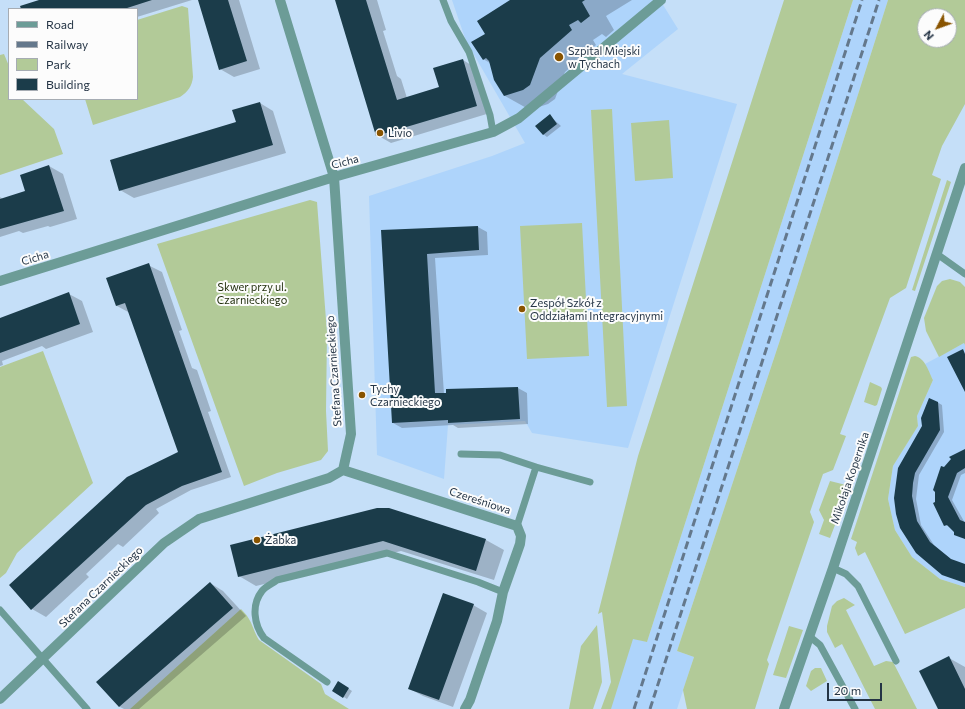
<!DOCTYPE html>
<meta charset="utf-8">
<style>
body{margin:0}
#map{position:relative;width:965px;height:709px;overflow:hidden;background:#c5dff8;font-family:Commissioner,sans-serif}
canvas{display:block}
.legend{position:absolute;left:8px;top:8px;width:130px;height:92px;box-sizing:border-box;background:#fcfcfc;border:1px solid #a6acb3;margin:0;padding:5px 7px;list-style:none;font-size:12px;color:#243445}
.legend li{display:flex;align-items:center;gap:8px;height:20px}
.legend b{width:20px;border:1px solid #a6acb3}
.north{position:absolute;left:917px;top:8px;width:40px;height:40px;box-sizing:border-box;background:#fcfcfc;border:1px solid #a6acb3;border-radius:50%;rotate:229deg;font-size:11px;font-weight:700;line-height:16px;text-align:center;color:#243445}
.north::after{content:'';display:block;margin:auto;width:14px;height:18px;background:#895400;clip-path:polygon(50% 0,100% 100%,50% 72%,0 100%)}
.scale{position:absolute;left:827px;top:683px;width:55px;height:18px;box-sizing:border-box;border:2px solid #243445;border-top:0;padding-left:5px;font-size:12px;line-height:14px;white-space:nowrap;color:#243445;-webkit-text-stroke:3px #fcfcfc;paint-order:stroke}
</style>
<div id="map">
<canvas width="965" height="709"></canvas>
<ul class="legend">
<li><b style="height:5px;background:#6c9c97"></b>Road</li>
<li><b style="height:5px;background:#64788c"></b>Railway</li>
<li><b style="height:11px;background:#b2ca98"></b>Park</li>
<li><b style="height:11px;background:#1b3c4a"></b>Building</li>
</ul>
<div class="north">N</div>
<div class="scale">20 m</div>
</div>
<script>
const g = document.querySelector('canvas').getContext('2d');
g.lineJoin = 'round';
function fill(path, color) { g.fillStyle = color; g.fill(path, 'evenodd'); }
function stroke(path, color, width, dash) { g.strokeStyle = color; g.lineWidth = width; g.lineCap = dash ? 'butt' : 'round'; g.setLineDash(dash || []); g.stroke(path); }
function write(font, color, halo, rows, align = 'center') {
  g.font = font + ' Commissioner,sans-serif'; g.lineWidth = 4; g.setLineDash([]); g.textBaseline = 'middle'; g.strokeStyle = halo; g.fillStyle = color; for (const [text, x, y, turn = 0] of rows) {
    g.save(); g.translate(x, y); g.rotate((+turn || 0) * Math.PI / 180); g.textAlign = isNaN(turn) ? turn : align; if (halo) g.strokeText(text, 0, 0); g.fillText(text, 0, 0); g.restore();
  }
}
fill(new Path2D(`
 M452,0H660L678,29L622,74L737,104L628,448L532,433L525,421L448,425L444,479L377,455L369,196L492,156L525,143L466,41Z
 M853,0H888L780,340L677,651L694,657L677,709H606L629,637L647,642Z
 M964,343L965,345V587L940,579L912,557L895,530L888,499L893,466L918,426L917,416L933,380L925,364Z`), '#aed4fb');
fill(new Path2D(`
 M784,0H853L647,642L633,639L611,709H601L611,682L602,612L598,614L638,456Z
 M888,0H965V104L942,146L932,175L941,179L906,288L890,298L840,434L846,436L833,470L823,474L810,512L814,522L767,660L769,664L755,709H687L683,690L694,657L677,651L780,340ZM925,16H949V40H925Z
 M182,6L188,8L193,77C192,86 188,92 180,97L93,125L85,99H137V20Z
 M4,54L9,66V99H22L54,129L63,154L0,175V55Z
 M612,109L627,406L607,407L591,110Z
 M669,120L673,178L635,181L631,123Z
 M947,180L951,182L915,291L912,290Z
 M310,200L317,202L327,333L326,411L328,451L321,460L277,473L244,486L157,244Z
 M582,223L589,356L527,359L520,226Z
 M950,279L960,282L965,287V345L964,343L939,357L926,331L924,318L937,286L942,281Z
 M43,351L93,483L17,553L6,573L0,578V367Z
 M915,356C925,358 929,372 933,380L917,416L918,426L893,466L888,499L895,530L912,557L940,579L965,587V608L905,634L865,552L858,556L855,548L857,542L851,539L911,357Z
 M870,382L881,387L882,389L877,405L875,406L864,402Z
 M830,481L850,486L830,538L819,534L824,520L819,510Z
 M844,598L855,605L846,610L874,666L886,661L893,662L917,709H875L842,644L835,648L827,632V626L832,606L837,601Z
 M241,609C253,621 251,626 259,640L321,684L325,694L349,709H130Z
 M597,625L602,682L593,709H569L581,646Z
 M789,626L803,630L786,678L773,675Z
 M815,668H821L827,681L811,691L806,686L811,671Z`), '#b2ca98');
fill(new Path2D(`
 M42,0H192L137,17V9H22Z
 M199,0H239L260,69L234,77L220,69Z
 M336,0H377L386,30L383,31L397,76L401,79L407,98L440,88L463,60L476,68L490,113L391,143L377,135Z
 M512,0H632L606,16L614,30L606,37L602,34L593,40L596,45L565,72L555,99L548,104L530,110L505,96L490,63L483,59L486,34Z
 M260,103L273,111L286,153L134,198L120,190L237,123Z
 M550,116L561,126L547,137L543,134Z
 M49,166L63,174L77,219L50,227L48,226L23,233L19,231L0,237V197L3,199L26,192Z
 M478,227L487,232L488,255L435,258L444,394L518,388L527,393L528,424L458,428L453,425L402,428L393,423L382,231Z
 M148,265L162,272L182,330L179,331L192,368L197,370L211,411L208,412L231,477L191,490L156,509L159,513L123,547L118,544L86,574L89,577L46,617L32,609L10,585L179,452L130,313L117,306L108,279Z
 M69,294L82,301L93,332L46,349L42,346L2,361L3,365L0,366V319Z
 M937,402L942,405L944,432L919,475L916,499L921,525L934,545L953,561L965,565V581L942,574L895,498L899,468Z
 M965,450V473L961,475L952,500L965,523V539L951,527L945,525L944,468Z
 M389,509L486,540L504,550L494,580L401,551L256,586L239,576Z
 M210,583L223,591L246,616L139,709H124L120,707L97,682Z
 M473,605L487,613L453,707L423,696L410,689Z
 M949,658L965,667V709H939Z
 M343,685L352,691L347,699L333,690Z`), '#0003');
fill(new Path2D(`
 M39,0H152L124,9H21L20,6Z
 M198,0H228L247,61L219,70Z
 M335,0H366L397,100L439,87L433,68L463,59L477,106L376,136Z
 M510,0H585L582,2L590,16L581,23L578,20L569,25L572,30L540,58L530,85L523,90L504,96L494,80L489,61L486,58L483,60L471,42L485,34L477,21Z
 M260,102L273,145L119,191L110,160L236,122L232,110Z
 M550,114L557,124L543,135L535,126Z
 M49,165L64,211L0,229V199L25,191L20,175Z
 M478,226L479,250L427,254L435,393H446V389L518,387L520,419L448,423V420L392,423L381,230Z
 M149,263L222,472L182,486L146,505L31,610L9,585L127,477L178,452L125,303L116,306L106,278Z
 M69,292L80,324L0,353V318Z
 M963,349L965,354V392L947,357Z
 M929,398L938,402L940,430L915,473L913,483L912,496L917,521L930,542L951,559L965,564V583L942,575L916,553L900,528L896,514L894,498L898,468L922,426L921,418Z
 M965,449V468L957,473L948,497L960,520L965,522V539L954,535V532L947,525L944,526L933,503L935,502V492L933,490L941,466L944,467L951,459L949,457Z
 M377,508H389L486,539L476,571L383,541L238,577L230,545Z
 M210,582L233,608L119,707L96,682Z
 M443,593L474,604L439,700L408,689Z
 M949,656L965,689V709H938L919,671Z
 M338,681L349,688L343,698L332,691Z`), '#1b3c4a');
stroke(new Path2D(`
 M443,0L451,21L469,52L490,115L493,132
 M937,254L965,274
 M461,454L500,455L536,467L517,526
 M536,467L590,482
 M833,568L846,574L858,586L896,661
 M0,610L87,709
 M809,636L820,645L855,709
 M327,682L264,638C254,625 251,605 262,591C266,586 272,584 277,580L387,553L478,582L503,592`), '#6c9c97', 7);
stroke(new Path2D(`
 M0,281L334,177L493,132L519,118L661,0
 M343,470L517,526L521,536L520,544L503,592L497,621L470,700L465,709
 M0,699L164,543L199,519L329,478L343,470L351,434L334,177L280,0
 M784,709L833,568L965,168`), '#6c9c97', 10);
stroke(new Path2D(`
 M634,709L862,0
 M650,709L879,0`), '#64788c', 3, [8, 4]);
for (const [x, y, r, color] of [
 [559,57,5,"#895400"],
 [380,133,4,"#895400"],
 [522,309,4,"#895400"],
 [362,395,4,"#895400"],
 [257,540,4,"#895400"]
]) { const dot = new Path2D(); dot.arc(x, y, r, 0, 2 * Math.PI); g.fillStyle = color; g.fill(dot); stroke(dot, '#fcfcfc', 1.5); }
write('11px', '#243445', '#fcfcfc', [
 ["Szpital Miejski",568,51],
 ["w Tychach",568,64],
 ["Livio",388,133],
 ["Zespół Szkół z",530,303],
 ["Oddziałami Integracyjnymi",530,316],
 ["Tychy",370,389],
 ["Czarnieckiego",370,402],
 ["Żabka",265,540]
], 'left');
write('11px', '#243445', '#fcfcfc', [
 ["Cicha",345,162,-15],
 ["Cicha",35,258,-17],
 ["Stefana Czarnieckiego",334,371,-94],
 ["Mikołaja Kopernika",850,478,-71],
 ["Czereśniowa",480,501,18],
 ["Stefana Czarnieckiego",101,587,-44]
]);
write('11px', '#202e0c', '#fcfcfc', [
 ["Skwer przy ul.",252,287],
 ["Czarnieckiego",252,300]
]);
</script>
